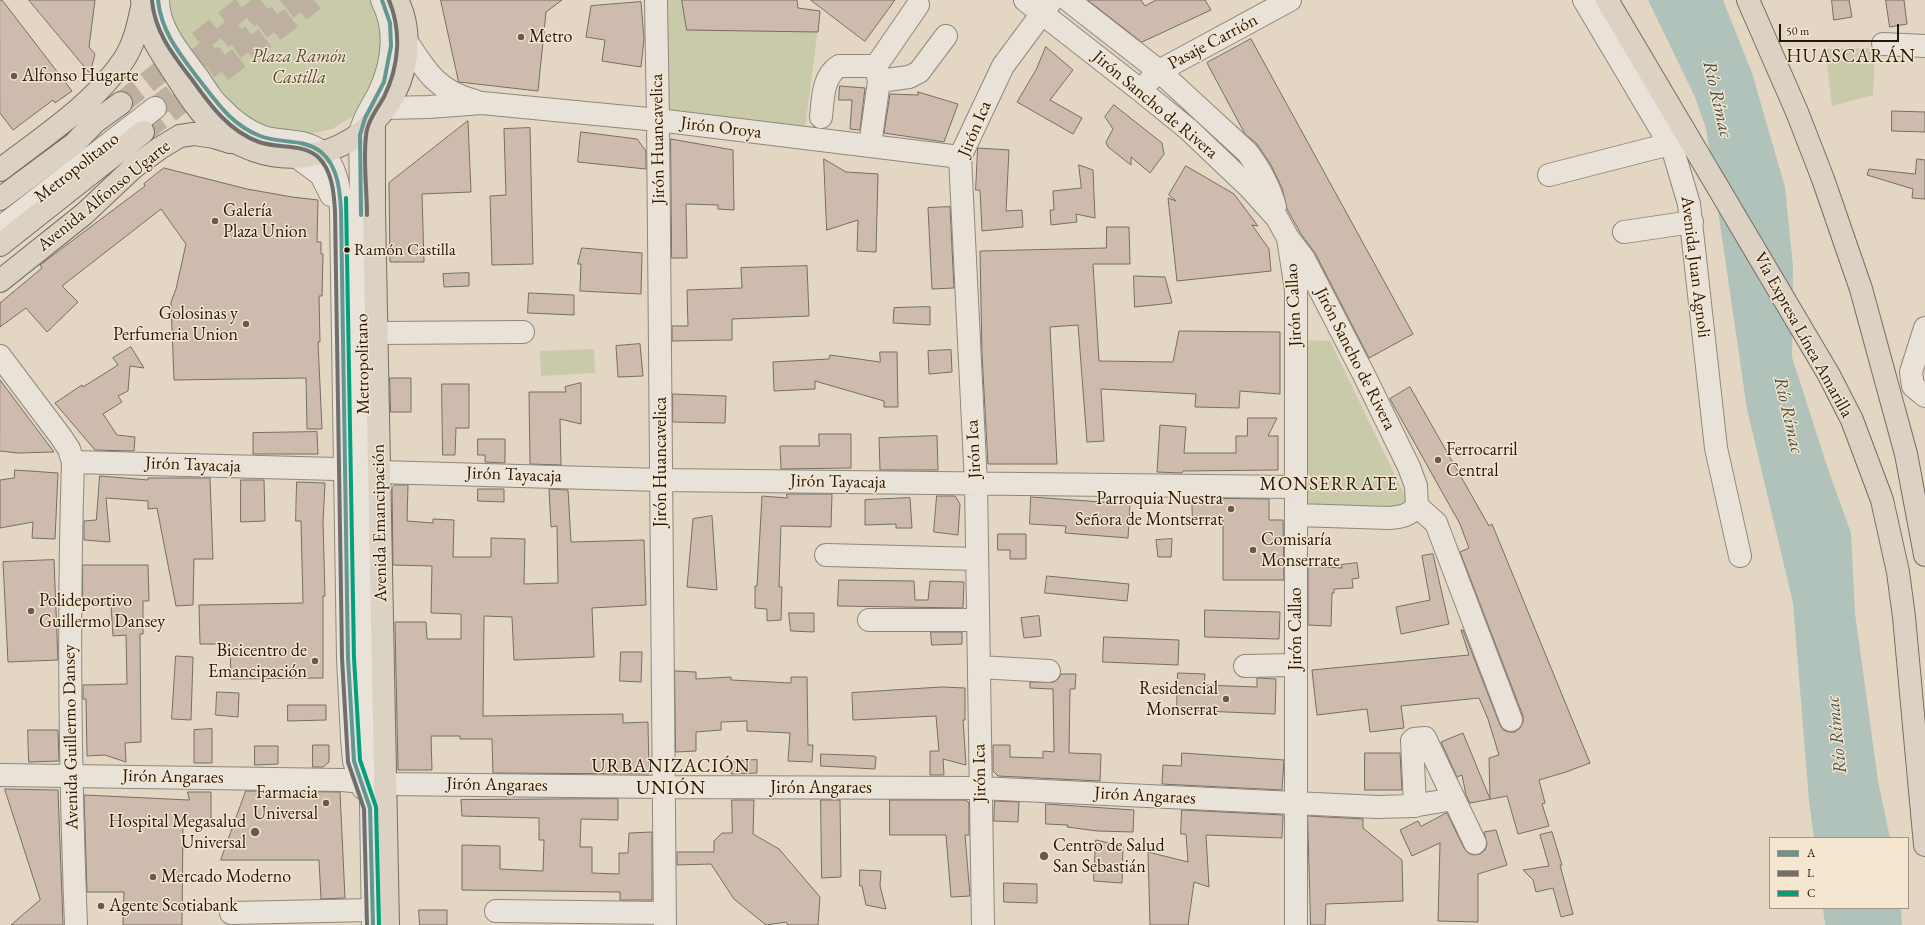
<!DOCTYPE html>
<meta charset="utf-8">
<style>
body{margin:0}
#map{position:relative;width:1925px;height:925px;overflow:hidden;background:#e3d6c3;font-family:"EB Garamond",serif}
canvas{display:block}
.legend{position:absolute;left:1769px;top:837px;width:140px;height:72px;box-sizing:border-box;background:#f5e6d0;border:1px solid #a19382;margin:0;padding:5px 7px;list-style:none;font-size:12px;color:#23170e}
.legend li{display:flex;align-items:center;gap:8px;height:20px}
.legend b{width:20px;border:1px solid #a19382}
.scale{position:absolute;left:1779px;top:24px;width:120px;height:18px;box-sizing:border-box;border:2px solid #23170e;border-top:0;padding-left:5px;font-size:12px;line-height:14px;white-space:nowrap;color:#23170e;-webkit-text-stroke:3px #f5e6d0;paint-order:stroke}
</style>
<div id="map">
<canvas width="1925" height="925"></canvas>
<ul class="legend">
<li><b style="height:5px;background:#639793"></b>A</li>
<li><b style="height:5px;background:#706f6d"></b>L</li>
<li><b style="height:5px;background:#02a17e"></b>C</li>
</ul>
<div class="scale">50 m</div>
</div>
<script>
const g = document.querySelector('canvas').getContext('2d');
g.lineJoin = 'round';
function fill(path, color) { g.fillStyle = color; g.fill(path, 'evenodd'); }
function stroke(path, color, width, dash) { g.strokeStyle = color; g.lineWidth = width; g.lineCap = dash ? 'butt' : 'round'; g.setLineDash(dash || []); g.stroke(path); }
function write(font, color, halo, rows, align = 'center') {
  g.font = font + ' "EB Garamond",serif'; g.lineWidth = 3; g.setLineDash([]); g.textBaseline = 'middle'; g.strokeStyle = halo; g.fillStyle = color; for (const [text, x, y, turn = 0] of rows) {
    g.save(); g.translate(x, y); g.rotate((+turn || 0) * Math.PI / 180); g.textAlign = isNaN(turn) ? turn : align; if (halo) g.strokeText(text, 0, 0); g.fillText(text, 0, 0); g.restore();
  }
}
fill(new Path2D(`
 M166,0H370L377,12L382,29L384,62L363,106L355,115L332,129L306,135L265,128L231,107L177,34Z
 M664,0H797L798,8L820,11L805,129L667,112Z
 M1875,48L1873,95L1832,106L1825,49Z
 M1305,340L1330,341L1408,502L1406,513L1305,506Z
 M594,349L595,373L541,376L540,351Z`), '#c9caa9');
fill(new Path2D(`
 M1648,0H1723L1752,73L1785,187L1793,266L1792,357L1827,466L1851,533L1855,613L1878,781L1890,838H1814L1809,801L1793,603L1747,409L1706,128L1694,95Z
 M1823,908H1901L1902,925H1825Z`), '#b1c2ba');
const building = new Path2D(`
 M0,0H2L72,91L55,103L53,100L13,130L0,113Z
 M29,0H95L89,47L95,54L90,73Z
 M441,0H562L546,12L538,91L459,82Z
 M682,0H797L798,8L820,11L818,32L687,30Z
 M811,0H895L865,41Z
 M1088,0H1141L1145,6L1156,0H1205L1211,10L1142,42Z
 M1832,0H1849L1852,17L1834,20Z
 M1886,0H1904L1907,24L1890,27Z
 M641,2L644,39L641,67L602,61L605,40L586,37L591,6Z
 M1251,39L1413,334L1369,358L1315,253L1301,234L1287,209L1282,188L1271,165L1257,144L1245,134L1207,63Z
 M1046,47L1073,70L1050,100L1082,118L1073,134L1017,102L1036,70Z
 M840,86L865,88L860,130L850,129L852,100H839Z
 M918,92L958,104L944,142L884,133L890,94L918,95Z
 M1114,105L1162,143L1164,154L1150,173L1131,157V165L1108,147L1106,142L1113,129L1105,117Z
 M1892,111L1925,112V132L1892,131Z
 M468,121L471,192L422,194L424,262H390L389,183Z
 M530,128L533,264L492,265L490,196L506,195L504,129Z
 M581,132L637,139L646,151V169L578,162Z
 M671,139L733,150L734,210L718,209V205L686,204L687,258H672Z
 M978,148L1009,150L1006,211L1022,210L1023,227L982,231L980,190H976Z
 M824,159L846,172L878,174L876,252L857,251L858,220L827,230Z
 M1917,159L1925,160V199L1912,198L1913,189L1867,175L1869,169L1915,174Z
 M1079,165L1093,170L1095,218L1076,214L1077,222L1051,225L1050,210H1054L1053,191L1081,188Z
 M1186,166L1234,194L1258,226L1252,225L1269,249L1271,271L1177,281L1168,198L1176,201L1169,195Z
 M164,168L247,189L292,197L318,200L317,242H321V254H323L322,296H319L320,342H318L322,429H307L306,378L174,380L171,302L176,289L186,244L161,209L62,286L78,302L47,332L26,308L0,327V303L42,268L40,265L145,186L144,184Z
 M950,207L954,288L932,289L928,208Z
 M1107,227H1129L1130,264H1093L1099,361L1173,362L1179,331L1280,332V394L1240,391L1239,408L1195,407L1196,394L1101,389L1104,441L1087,442L1078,325L1050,327L1057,464H988L982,355L980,251L1106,248Z
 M582,248L642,253L641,294L580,291L581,264H578Z
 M807,266L809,316L732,319V340L672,341V326H688L687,290L742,288L741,268Z
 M469,273V286L444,287L443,274Z
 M1134,276L1165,277L1172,303L1135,307Z
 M529,293L574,295V315L528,313Z
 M930,307V325L893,323L894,308Z
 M640,344L643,376L618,377L616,346Z
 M131,347L144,368L130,366L128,391L118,396L122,402L103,414L117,435L135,437L134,451L95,450L55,403L82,385L83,387L118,365L113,358Z
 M951,350L952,372L929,374L928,351Z
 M880,352H897L898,407H884V401L815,381V389L774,391L773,362L829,359L830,355L880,362Z
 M390,378H411V412H391Z
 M0,380L54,452L17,453L0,451Z
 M581,383V424L560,419L561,465L530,464L529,392H566L565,387Z
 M442,384H469V428H456L455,455H443Z
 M1410,387L1489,526L1492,524L1590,763L1566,772L1539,780L1545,803L1542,804L1549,826L1518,834L1507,796L1470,803L1466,795L1462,775L1457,777L1441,742L1463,733L1490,799L1489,758L1499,755L1488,719L1479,698L1401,706L1404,728L1370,732L1367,709L1317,715L1312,670L1469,655L1461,630H1463L1500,725L1503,730L1509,732H1515L1520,728L1523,722V716L1460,552L1469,548L1460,524L1390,399Z
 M673,394L726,396L725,423L673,422Z
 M1248,418H1277L1268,436H1278V470L1183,471L1182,473L1157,472L1160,425L1186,427L1184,453H1236V436H1247Z
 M317,432L318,454H253V433Z
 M819,434H851V468L781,469L780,446H819Z
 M937,436L938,470H880L879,438Z
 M478,439H505V463L485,462V455H478Z
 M15,470L58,473L55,539L32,538L33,522L0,528V480L14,478Z
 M100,476L148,480V478H210L213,559H194L193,605L176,606L157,508L148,509V501L106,498L110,542L84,540V521L96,520Z
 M241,480H264L265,521L241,522Z
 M297,482L325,483L323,522L325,596H323V678L231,679L230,644H200L199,605L303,603L301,521H296Z
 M395,485H408L407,521L433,523V519L454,520L453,557H491V538L525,539L524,584L558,583L557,526L551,527L549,489L568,490L571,542L644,540L646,605L592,608L594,657L514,660L512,617L484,616L483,716L623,714V723L648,722L649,774L493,773L492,739H460V736H431L432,770H398L395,622H426L427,639H461V614L431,613L432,566L393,565L392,488Z
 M478,489H504V502L478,501Z
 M787,494H832L831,527L781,526L779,587H782L781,620L767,621V609L755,608V586H757L762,496L787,498Z
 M937,496H955L960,504L958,535L934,532Z
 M1031,497L1130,504L1128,538L1065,533L1066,526L1030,524Z
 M910,498L912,528H896V524L865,525V500Z
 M1192,498L1269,499V520H1283L1284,580H1223V520L1193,521Z
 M712,516L717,590L687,587L693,519Z
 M998,534H1026V559H1010V550H998Z
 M1172,539L1171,557H1158L1156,540Z
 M1433,554L1449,624L1401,634L1396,607L1430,600L1422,556Z
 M54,560L58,660L8,662L3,562Z
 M1357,563L1359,578L1352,579L1353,588L1334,589V593H1332L1331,626L1308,625V566L1342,568L1341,565Z
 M83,565H148L149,601H143V634H140L141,742L125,743L126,762L105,755L87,756L86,699H83V685L127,684L126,635L113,636L111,605L83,603Z
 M1047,576L1129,584L1127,601L1045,593Z
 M839,580L914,581L915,600H928L930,581L964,582L963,608L838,606Z
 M1205,610L1280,612L1279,639L1205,637Z
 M789,613H814V632L791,631Z
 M1039,616L1041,636L1024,638L1021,618Z
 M931,632H962V644L932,645Z
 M1104,637L1179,640L1178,665L1103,662Z
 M621,652H642L641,682L620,681Z
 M176,656L193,657L191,720L172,719Z
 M675,671L696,672V679L731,677V680L791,683V677H807L808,745H813L812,762L788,761L790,733L747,731V721L721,722V730L696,732V751L676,752Z
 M1178,673L1205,674L1204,685L1257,687V678L1276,679L1275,714L1177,710Z
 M1061,674H1076L1075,689H1070L1069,753L1101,754L1100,781L998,776L993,771V745H1010V757L1043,758V751L1054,752L1053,689L1030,688V682H1054L1059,678Z
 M942,687L965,688V720H963L966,765L943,759L944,775H930V751H939L936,716L853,720L852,693Z
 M217,692L239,693L238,717L216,715Z
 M288,705H326V720L288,721Z
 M212,729V763H194V730Z
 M28,730H58L59,761L29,762Z
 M313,745H329V762L323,767H313Z
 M255,746H278V764L255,765Z
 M1182,753L1284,760L1282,790L1162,784L1163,765L1181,766Z
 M1365,753H1400L1402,790H1365Z
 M821,754L874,756L876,757L875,769L821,766Z
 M757,760V773L731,774L734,761Z
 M5,789L58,790L63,925H11L40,900Z
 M246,791L340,792L345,898L321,899L319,860H221Z
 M188,792H211V821H183L182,925H123L124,892H87L84,795L189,800Z
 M618,799V820L581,819L580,847H592V873L619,874V853H628L629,833L652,832V900H620V892L462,890V845L500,846V869L543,871L544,840H539V818L462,816L461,800Z
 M732,800H754L753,834L779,849L820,897L818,925H788L786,922L766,925L734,899L711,864L677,865V852H714V841L722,833H732Z
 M821,800H840L841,877L822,878Z
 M890,800H966L969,803V835H965L970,896L951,897L946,835H890Z
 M995,801L1019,802L1018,822L994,821Z
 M1046,804L1134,810L1133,832L1097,831L1067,827L1068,825L1046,824Z
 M1182,810L1283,815L1282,838L1206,835L1209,887L1194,882L1188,925H1150L1148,852L1188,862L1186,834H1181Z
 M1447,813L1464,848L1468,853L1474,855L1480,854L1485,850L1487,844L1484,832L1496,830L1507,865L1478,874V922L1438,921L1440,843L1412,856L1400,830L1418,821L1421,826Z
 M1308,816L1363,819V828L1402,860L1403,901L1326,904L1325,925H1311Z
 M1552,832L1562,865H1560L1573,914L1561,917L1553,888L1536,892L1533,880L1523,870L1549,866L1540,835Z
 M1096,840L1123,846L1122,883L1094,881Z
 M860,870L881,871L880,886L886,909L866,905L862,886H860Z
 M1004,883L1037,884V903L1004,902Z
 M419,910H447V925H420Z`);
fill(building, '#cebbae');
stroke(building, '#766e63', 1);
stroke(new Path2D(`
 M196,60L269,0
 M155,108L299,0`), '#bdb09f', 22, [22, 11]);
stroke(new Path2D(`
 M121,103L252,0
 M143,132L314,0`), '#bdb09f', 22, [22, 11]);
const minor = new Path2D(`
 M158,0C158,30 182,56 199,79C205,88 211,99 219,106C231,119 246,131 263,137C282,143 304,138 321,152C337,166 340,191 341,211L348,658L352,739L354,761L363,788
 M656,0L658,120L665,925
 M1025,0L1140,90L1188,129L1249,187L1277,218L1288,238L1304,259L1364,375L1409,467L1416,486L1417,506
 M1068,0L1159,71L1247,152C1259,167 1270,188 1275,207
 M1584,0L1673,150L1689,204L1716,448L1740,556
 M407,42C426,72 439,92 475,101
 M1883,44L1925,46
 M1150,80L1159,71L1290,0
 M879,81L909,77L919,72L946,36
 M386,108L429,107L482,103L658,120L960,157
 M821,117C823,100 822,77 839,66H876
 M870,145L879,81L876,66L918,5
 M297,157L321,175L331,195
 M1549,175L1670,144
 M0,228L155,108
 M1624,232L1692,222
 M1288,238L1296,290V925
 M1925,328L1911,372L1913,386L1925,396
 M377,333L523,332
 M0,356L61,437L69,449L73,462C68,616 70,771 76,925
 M73,462L336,469
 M379,472L661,480L1296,487
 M1417,506L1436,523L1511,720
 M1297,515L1389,518C1401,517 1409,516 1417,506
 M826,555L977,559
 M869,620H978
 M1245,666L1296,665
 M979,667L1049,671
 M0,775L342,780L385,784L662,787L980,788L1378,807L1412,806L1454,799
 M1415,806L1412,741L1414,739L1425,738L1475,843
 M496,911L664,913
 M231,913L372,910
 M373,925L360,135C363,118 372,107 379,93C393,63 397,30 382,0
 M983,925L976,484L960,157L1003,66L1052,0`);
const major = new Path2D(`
 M142,0C144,31 162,54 178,79C190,98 205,121 224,135C232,142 243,146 253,150C321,175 397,128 406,56C408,37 406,17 397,0
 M374,121V210L388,925
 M0,170C41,138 93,105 123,61C134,45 138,26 142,7
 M0,199L74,144L95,122L121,103
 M0,245L143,132
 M0,281L84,214L134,167L160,148L180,136L194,134L214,137L230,142`);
const highway = new Path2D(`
 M1607,0L1829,375L1852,420L1882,500L1898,572L1904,617L1925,845
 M1748,0L1797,112L1823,179L1861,289L1906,454L1925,555`);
stroke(minor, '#90877c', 24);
stroke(major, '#766e63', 24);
stroke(highway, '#766e63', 24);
stroke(minor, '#e8e2d8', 22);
stroke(major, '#dcd2c3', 22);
stroke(highway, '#dcd2c3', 22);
stroke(new Path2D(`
 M158,0C161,31 179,53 197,77C216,101 230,124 260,136C280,144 304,138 321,152C338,166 340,191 341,211L348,658L354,761L370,808L373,925
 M361,215L360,135L365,118L384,82L391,46L390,23L382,0`), '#639793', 4);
stroke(new Path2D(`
 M152,1C155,33 174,56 193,81C211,106 229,131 259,142C278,149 302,143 318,157C332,170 334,193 335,211L342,658L348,762L364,809L367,925
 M367,215C367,189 363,161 366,136C367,122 377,109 384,97C399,66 402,32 389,0`), '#706f6d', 4);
stroke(new Path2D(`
 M346,198L354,658L360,760L376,807L379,925`), '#02a17e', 4);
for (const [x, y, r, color] of [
 [521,37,4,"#665a4d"],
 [14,76,4,"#665a4d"],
 [215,221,4,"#665a4d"],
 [347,250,3.5,"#23170e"],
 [246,324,4,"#665a4d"],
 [1438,460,4,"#665a4d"],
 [1231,509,4,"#665a4d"],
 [1253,550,4,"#665a4d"],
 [31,611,4,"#665a4d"],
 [315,661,4,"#665a4d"],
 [1226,699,4,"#665a4d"],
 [326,803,4,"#665a4d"],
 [255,832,5,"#665a4d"],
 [1044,856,5,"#665a4d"],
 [153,877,4,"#665a4d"],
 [101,906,4,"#665a4d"]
]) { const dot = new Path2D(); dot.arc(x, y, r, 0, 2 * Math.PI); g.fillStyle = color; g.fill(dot); stroke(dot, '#f5e6d0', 1.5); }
write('17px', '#23170e', '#f5e6d0', [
 ["Ramón Castilla",354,250]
], 'left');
write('18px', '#23170e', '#f5e6d0', [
 ["Metro",529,37],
 ["Alfonso Hugarte",22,76],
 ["Galería",223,211],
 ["Plaza Union",223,232],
 ["Golosinas y",238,314,"right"],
 ["Perfumeria Union",238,335,"right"],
 ["Ferrocarril",1446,450],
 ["Central",1446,471],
 ["Parroquia Nuestra",1223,499,"right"],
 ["Señora de Montserrat",1223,520,"right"],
 ["Comisaría",1261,540],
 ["Monserrate",1261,561],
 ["Polideportivo",39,601],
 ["Guillermo Dansey",39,622],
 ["Bicicentro de",307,651,"right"],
 ["Emancipación",307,672,"right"],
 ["Residencial",1218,689,"right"],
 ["Monserrat",1218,710,"right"],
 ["Farmacia",318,793,"right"],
 ["Universal",318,814,"right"],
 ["Hospital Megasalud",246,822,"right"],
 ["Universal",246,843,"right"],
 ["Centro de Salud",1053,846],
 ["San Sebastián",1053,867],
 ["Mercado Moderno",161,877],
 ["Agente Scotiabank",109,906]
], 'left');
write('18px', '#23170e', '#f5e6d0', [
 ["Pasaje Carrión",1213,42,-28],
 ["Jirón Sancho de Rivera",1155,105,40],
 ["Jirón Oroya",721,128,7],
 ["Jirón Ica",975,129,-67],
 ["Jirón Huancavelica",658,139,-91],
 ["Metropolitano",77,168,-38],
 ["Avenida Alfonso Ugarte",104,196,-39],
 ["Avenida Juan Agnoli",1695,267,83],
 ["Jirón Callao",1294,305,-93],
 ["Vía Expresa Línea Amarilla",1803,335,61],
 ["Jirón Sancho de Rivera",1355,359,63],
 ["Metropolitano",363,364,-91],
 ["Jirón Ica",974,449,-93],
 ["Jirón Huancavelica",661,462,-90],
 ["Jirón Tayacaja",193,465,2],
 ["Jirón Tayacaja",514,475,2],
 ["Jirón Tayacaja",838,482,1],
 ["Avenida Emancipación",380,523,-91],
 ["Jirón Callao",1296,629,-90],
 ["Avenida Guillermo Dansey",71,737,-91],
 ["Jirón Ica",980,773,-91],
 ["Jirón Angaraes",173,777,1],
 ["Jirón Angaraes",497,785,1],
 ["Jirón Angaraes",821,788],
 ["Jirón Angaraes",1145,796,3]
]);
write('italic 18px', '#4e4a36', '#f5e6d0', [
 ["Plaza Ramón",299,57],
 ["Castilla",299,78]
]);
g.letterSpacing = '1px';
write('19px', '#23170e', '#f5e6d0', [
 ["HUASCARÁN",1851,57],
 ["MONSERRATE",1329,485],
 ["URBANIZACIÓN",671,767],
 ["UNIÓN",671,789]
]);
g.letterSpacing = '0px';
write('italic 19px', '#4d5049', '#f5e6d0', [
 ["Río Rímac",1717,99,77],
 ["Río Rímac",1788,415,77],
 ["Río Rímac",1837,735,-96]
]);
</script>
